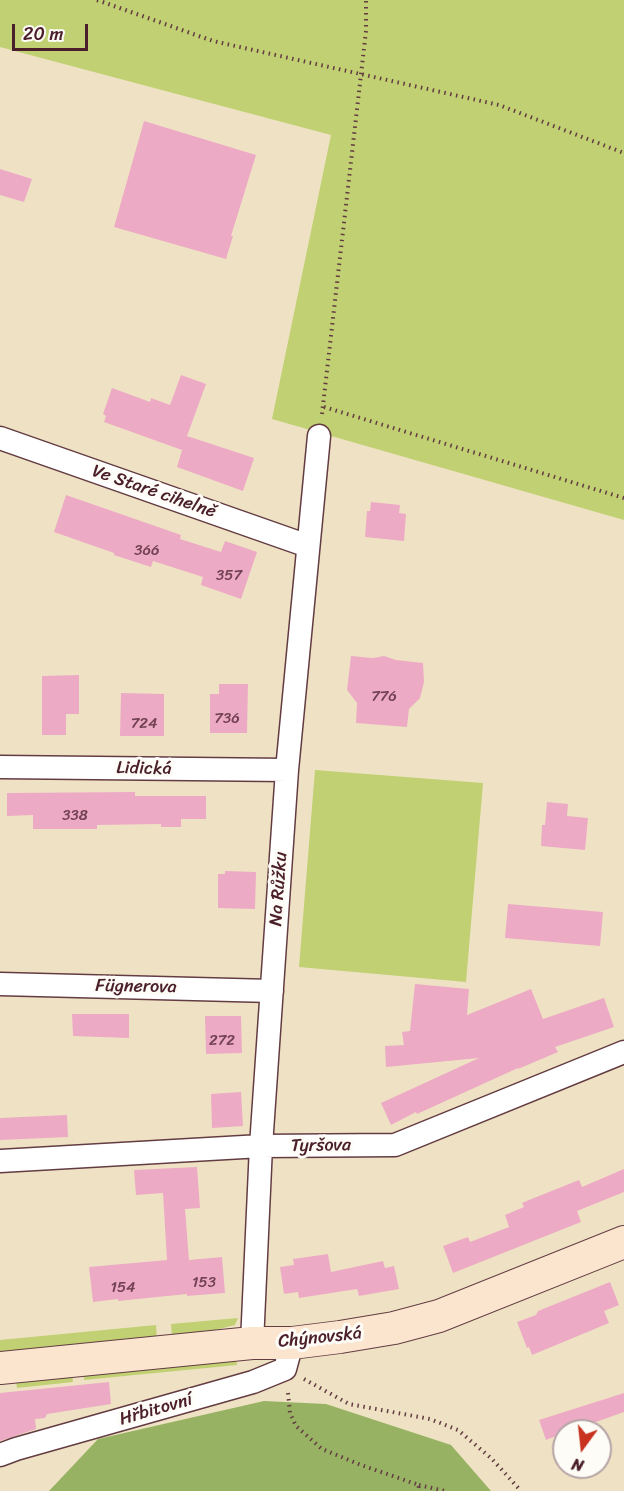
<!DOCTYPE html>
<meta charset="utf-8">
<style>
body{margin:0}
#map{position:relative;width:624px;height:1491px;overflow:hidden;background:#efe2c4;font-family:Sriracha,sans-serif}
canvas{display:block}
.north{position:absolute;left:552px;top:1419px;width:60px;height:60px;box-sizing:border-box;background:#fdfcf7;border:2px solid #b5a4a5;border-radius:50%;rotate:195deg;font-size:16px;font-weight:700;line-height:24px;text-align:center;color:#4a1f2b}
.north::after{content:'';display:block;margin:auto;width:21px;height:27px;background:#c8321e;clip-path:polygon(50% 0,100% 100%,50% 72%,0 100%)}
.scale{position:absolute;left:12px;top:24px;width:76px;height:27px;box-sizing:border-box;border:3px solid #4a1f2b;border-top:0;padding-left:8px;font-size:18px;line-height:21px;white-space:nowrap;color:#4a1f2b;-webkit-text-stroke:4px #fdfcf7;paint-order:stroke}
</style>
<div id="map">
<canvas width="624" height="1491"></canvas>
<div class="north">N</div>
<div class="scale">20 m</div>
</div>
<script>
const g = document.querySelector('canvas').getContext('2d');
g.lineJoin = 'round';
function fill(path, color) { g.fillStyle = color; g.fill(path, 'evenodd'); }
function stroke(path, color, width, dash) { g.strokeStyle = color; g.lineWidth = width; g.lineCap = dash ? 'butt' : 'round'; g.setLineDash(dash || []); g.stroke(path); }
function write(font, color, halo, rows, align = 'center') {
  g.font = font + ' Sriracha,sans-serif'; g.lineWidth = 6; g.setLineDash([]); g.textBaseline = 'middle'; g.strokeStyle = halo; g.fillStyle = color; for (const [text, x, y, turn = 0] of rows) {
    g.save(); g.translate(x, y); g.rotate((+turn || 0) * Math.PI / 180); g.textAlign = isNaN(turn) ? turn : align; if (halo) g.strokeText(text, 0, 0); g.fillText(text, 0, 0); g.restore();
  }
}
fill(new Path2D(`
 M0,0H624V520L272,419L331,135L0,47Z
 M315,770L483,783L466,982L299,967Z
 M238,1318L235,1325L215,1330V1334L172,1338L171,1324Z
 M156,1325L157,1340L0,1355V1340Z
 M236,1358L237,1365L84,1380V1373Z
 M72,1374L73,1382L17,1388L16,1380Z`), '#c0d072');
fill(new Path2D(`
 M264,1401L326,1404L451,1445L491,1491H49L98,1439Z`), '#98b264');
fill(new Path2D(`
 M144,121L256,155L231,236H233L226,259L114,227Z
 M0,169L32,179L24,202L0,195Z
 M181,375L206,384L187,436L254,458L243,491L177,467L182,450L104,422L106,416L103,414L112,388L150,402L151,398L170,405Z
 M66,495L181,535L180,539L221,552L225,541L257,552L241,599L201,585L203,577L153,561L151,567L114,555V553L54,532Z
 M371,502L400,505L399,513L406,514L404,541L365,537L367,511H370Z
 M351,656L373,658L384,656L396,660L423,663L424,682L420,698L409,709L407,727L356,723L357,703L347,690Z
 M79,675V714H66V735H42V676Z
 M219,684H248L247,733H210V694H219Z
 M121,693L164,694V736H120Z
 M135,792V796H206V819H181V827H161V824L97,825V829H33V815L7,816V793Z
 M547,802L568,804L567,816L588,818L585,850L541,846L542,825H545Z
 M225,871L256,872L255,909L218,908V874H225Z
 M508,904L603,912L600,946L505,938Z
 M415,984L469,989L467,1015L531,989L543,1019L604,998L614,1027L555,1047L558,1052L518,1069V1068L417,1114L416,1112L391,1125L381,1103L479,1058L386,1067L385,1046L404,1045L402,1032L410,1031Z
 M72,1014H129V1038L73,1036Z
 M205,1016H241L242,1053L206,1054Z
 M241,1092L243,1126L212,1128L211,1094Z
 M67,1115L68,1137L0,1140V1118Z
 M197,1167L200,1208L185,1209L189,1260L222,1257L225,1293L187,1296V1294L118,1301V1299L93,1302L89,1267L167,1260L163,1193L136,1195L134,1170Z
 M624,1169V1192L577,1211L581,1222L453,1273L443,1246L468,1237L470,1242L509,1227L505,1215L524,1207L522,1203L529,1200L579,1180L582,1187Z
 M328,1254L331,1272L383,1261L385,1268L394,1266L399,1289L359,1296L357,1289L299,1298L298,1292L284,1294L280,1267L294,1265L293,1259Z
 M610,1282L619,1305L604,1311L609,1323L532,1355L529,1347L527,1348L517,1322L536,1315L538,1311Z
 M109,1382L111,1404L47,1414L45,1418L35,1419L36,1429L0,1441V1393Z
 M624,1393V1412L571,1431H564V1433L546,1440L539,1420Z`), '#edaac5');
const street = new Path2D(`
 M0,438L308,546
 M0,767L287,770
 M0,984L272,991
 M0,1161L261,1146L395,1145L624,1052
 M252,1343L261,1146L287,770L319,436
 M0,1455L16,1449L253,1382L285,1369L292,1343`);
const secondary = new Path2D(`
 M0,1368L252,1343H292L340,1337L394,1328L439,1316L624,1242`);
stroke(street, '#633c42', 25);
stroke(secondary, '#633c42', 34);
stroke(new Path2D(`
 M97,0L213,41L499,105L624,153
 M324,407L624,498
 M322,414L366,31V0
 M304,1379L349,1404L430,1419L458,1430L492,1459L521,1491
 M288,1393L290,1413L296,1426L322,1449L361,1465L419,1485L418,1491
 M419,1485L445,1491`), '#633c42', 4, [1.5, 4.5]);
stroke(street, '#fff', 22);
stroke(secondary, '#fce5cf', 32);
write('15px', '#734252', null, [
 ["366",147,551],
 ["357",229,576],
 ["776",384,697],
 ["736",227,719],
 ["724",144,724],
 ["338",75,816],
 ["272",222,1041],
 ["153",204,1283],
 ["154",123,1288]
]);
write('18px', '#4a1f2b', '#fdfcf7', [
 ["Ve Staré cihelně",154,492,19],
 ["Lidická",144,769,1],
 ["Na Růžku",279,889,-86],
 ["Fügnerova",136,987,1],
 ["Tyršova",321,1146,-1],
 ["Chýnovská",320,1338,-6],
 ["Hřbitovní",156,1410,-16]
]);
</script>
